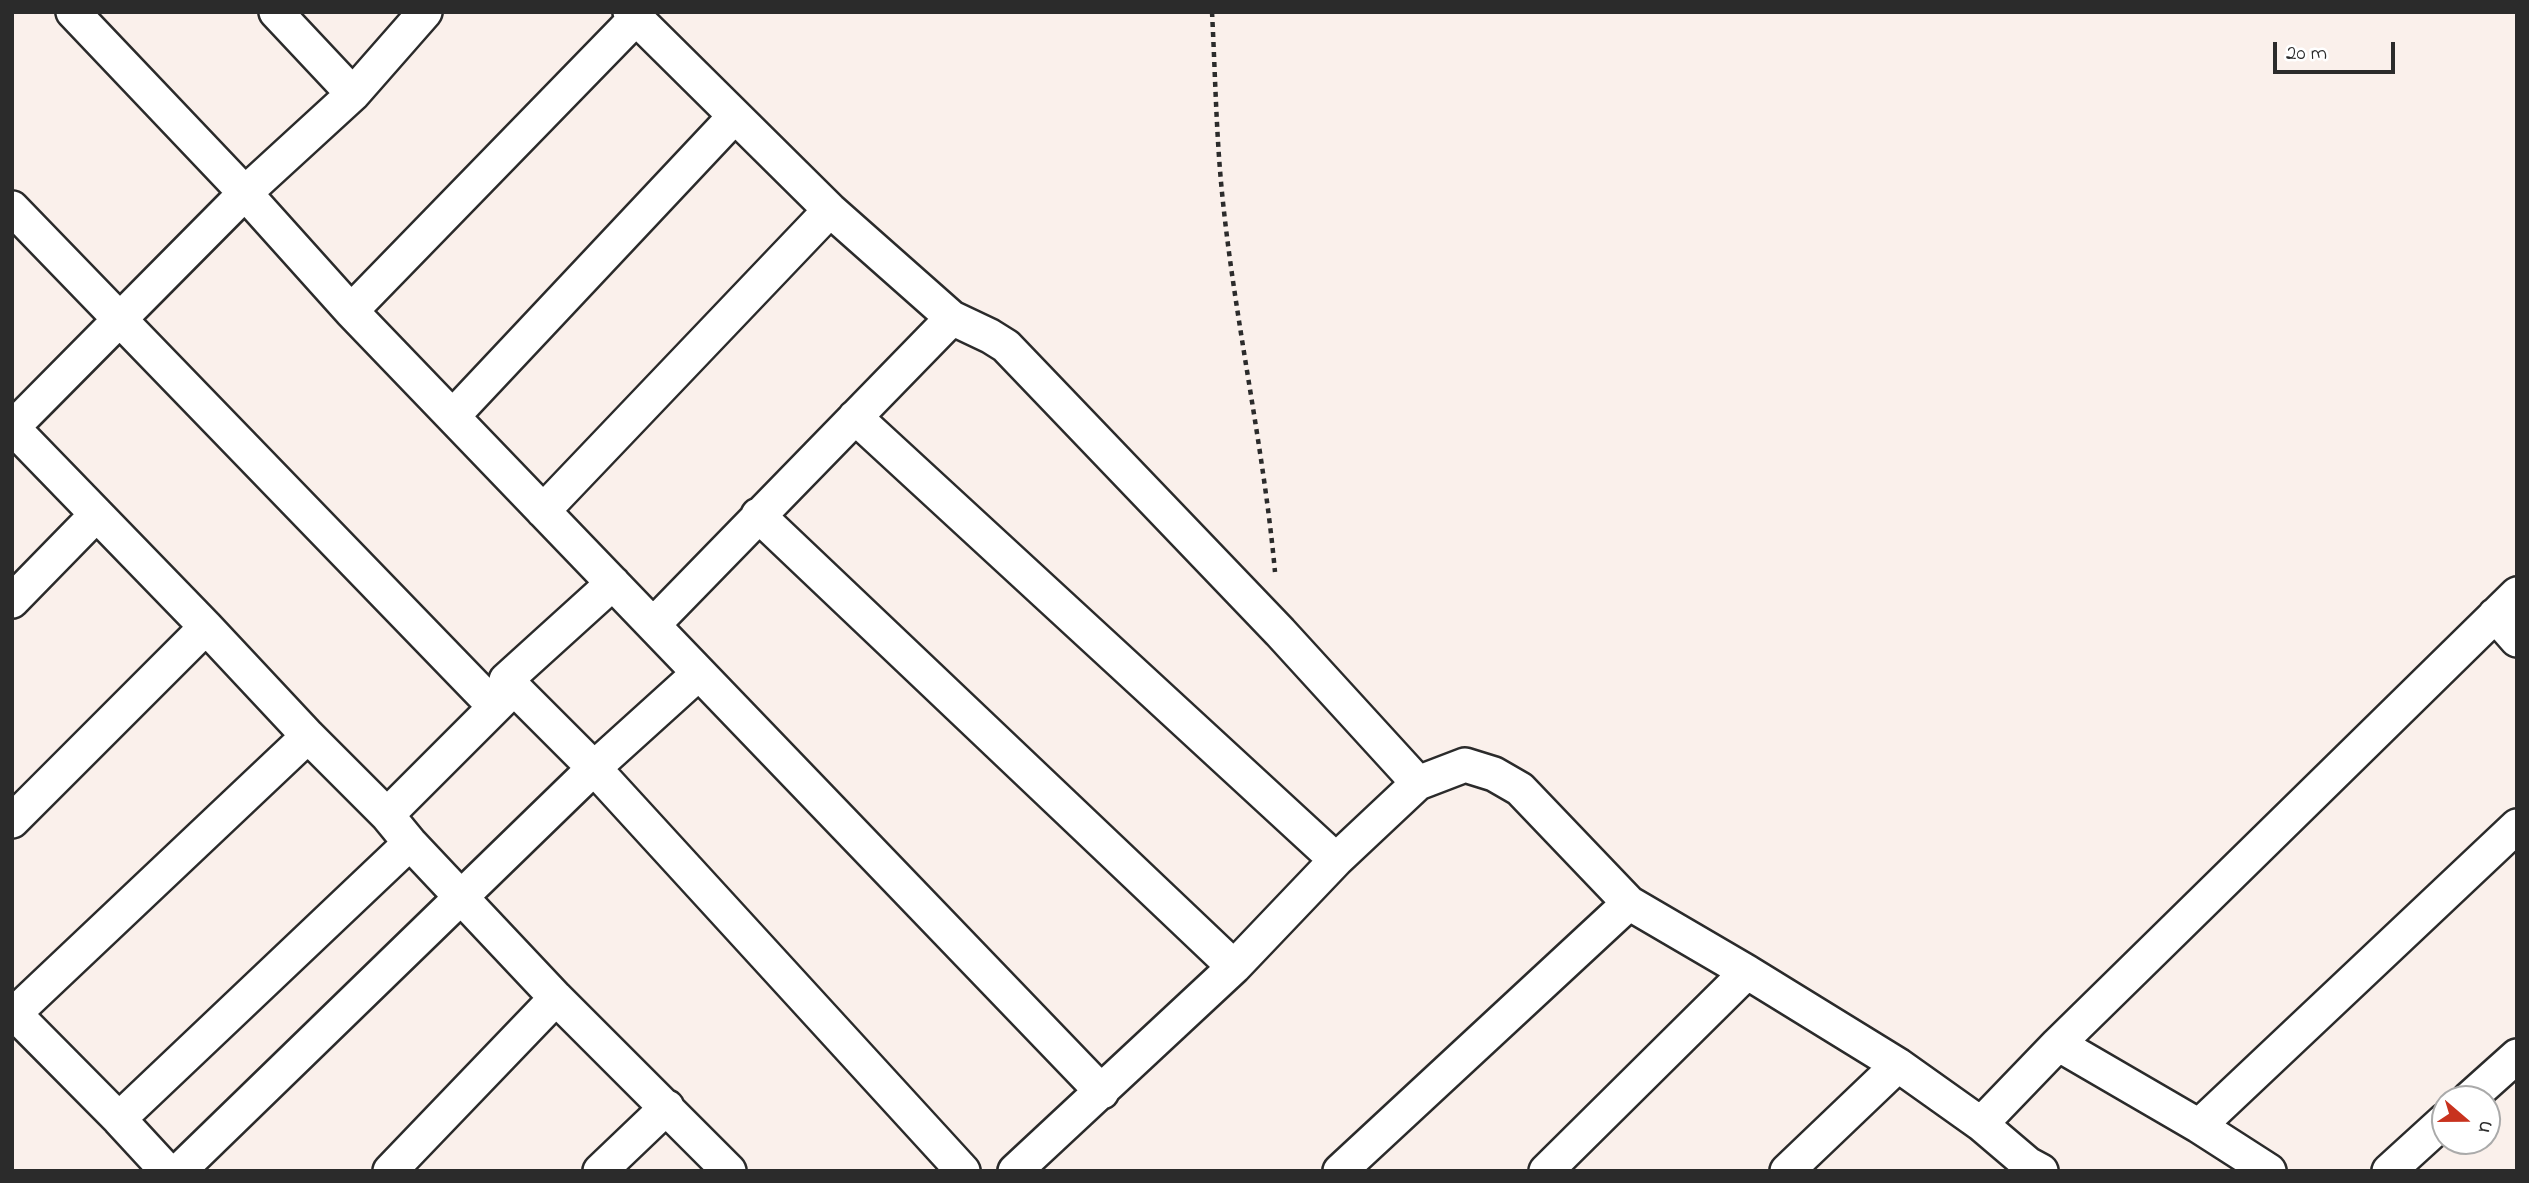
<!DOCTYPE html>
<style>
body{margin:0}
#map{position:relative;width:2529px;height:1183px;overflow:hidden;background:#faf0eb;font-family:"Indie Flower",sans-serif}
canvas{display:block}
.frame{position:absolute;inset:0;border:14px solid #2b2b2b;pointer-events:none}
.north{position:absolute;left:2431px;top:1085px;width:70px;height:70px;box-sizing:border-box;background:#fff;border:2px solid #aaa;border-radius:50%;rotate:110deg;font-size:19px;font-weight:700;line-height:28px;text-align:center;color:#2b2b2b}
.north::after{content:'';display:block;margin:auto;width:24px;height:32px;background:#c8321e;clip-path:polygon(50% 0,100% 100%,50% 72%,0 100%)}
.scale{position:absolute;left:2273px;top:42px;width:122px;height:32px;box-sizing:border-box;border:4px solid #2b2b2b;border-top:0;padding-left:9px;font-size:21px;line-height:24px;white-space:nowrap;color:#2b2b2b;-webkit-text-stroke:5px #fff;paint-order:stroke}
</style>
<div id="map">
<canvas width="2529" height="1183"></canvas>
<div class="frame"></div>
<div class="north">U</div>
<div class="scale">20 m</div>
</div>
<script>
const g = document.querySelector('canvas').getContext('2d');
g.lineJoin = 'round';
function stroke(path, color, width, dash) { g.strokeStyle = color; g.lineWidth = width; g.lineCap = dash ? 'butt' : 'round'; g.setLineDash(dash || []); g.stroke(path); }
const minor = new Path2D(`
 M73,12L245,193L351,311L1102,1092
 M276,12L353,94
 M630,12L830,210L952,318L990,336L1006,346L1280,632L1418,783
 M12,208L495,707
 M351,311L636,18
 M453,416L735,116
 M855,417L1336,860
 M12,427L206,627L308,736L387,815L410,843L556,998L729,1171
 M13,427L245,193L353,94L425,12
 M543,511L830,210
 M758,515L1234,967
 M613,583L506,680L594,768L963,1171
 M12,601L96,515
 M2495,615L2517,640
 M653,625L952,318
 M387,815L510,692
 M12,821L206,627
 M12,1011L119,1119L167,1171
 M14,1014L308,736
 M2058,1044L2199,1126L2269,1171
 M2469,1099L2517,1056
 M119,1119L410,843
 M1981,1124L2058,1044L2517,594
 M2199,1126L2517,826
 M179,1171L594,768L699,673
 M390,1171L556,998
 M600,1171L667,1107
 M1015,1171L1234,967L1336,860L1418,783L1465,765L1494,774L1520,789L1629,903L1747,972L1898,1065L1981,1124L2028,1164L2041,1171
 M1340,1171L1629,903
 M1546,1171L1747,972
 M1787,1171L1898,1065
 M2389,1171L2445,1120`);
stroke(minor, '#2b2b2b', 38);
stroke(new Path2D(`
 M1212,12C1215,69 1216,126 1221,182C1233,313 1263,441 1275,572`), '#2b2b2b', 4.5, [5, 5]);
stroke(minor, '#fff', 33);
</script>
